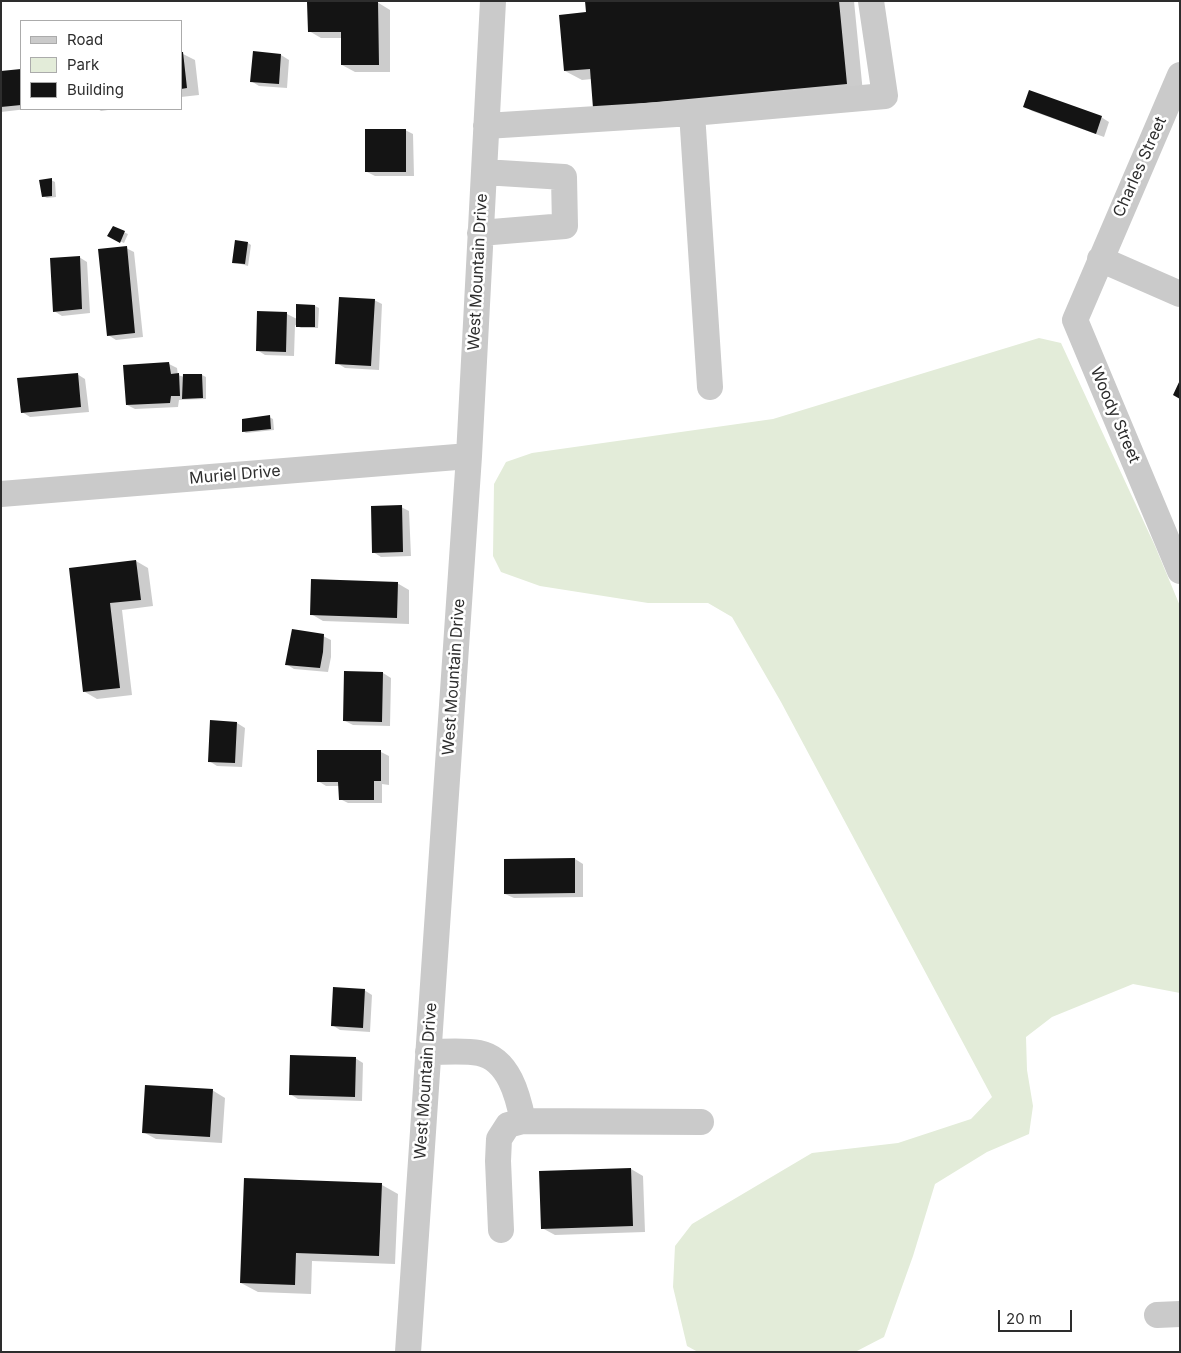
<!DOCTYPE html>
<style>
body{margin:0}
#map{position:relative;width:1181px;height:1353px;overflow:hidden;background:#fff;font-family:Inter,sans-serif}
canvas{display:block}
.frame{position:absolute;inset:0;border:2px solid #2d2d2d;pointer-events:none}
.legend{position:absolute;left:20px;top:20px;width:162px;height:90px;box-sizing:border-box;background:#fff;border:1px solid #ababab;margin:0;padding:6px 9px;list-style:none;font-size:15px;color:#2d2d2d}
.legend li{display:flex;align-items:center;gap:10px;height:25px}
.legend b{width:25px;border:1px solid #ababab}
.scale{position:absolute;left:998px;top:1310px;width:74px;height:22px;box-sizing:border-box;border:2px solid #2d2d2d;border-top:0;padding-left:6px;font-size:15px;line-height:18px;white-space:nowrap;color:#2d2d2d;-webkit-text-stroke:4px #fff;paint-order:stroke}
</style>
<div id="map">
<canvas width="1181" height="1353"></canvas>
<div class="frame"></div>
<ul class="legend">
<li><b style="height:6px;background:#cacaca"></b>Road</li>
<li><b style="height:14px;background:#e3ecd9"></b>Park</li>
<li><b style="height:14px;background:#141414"></b>Building</li>
</ul>
<div class="scale">20 m</div>
</div>
<script>
const g = document.querySelector('canvas').getContext('2d');
g.lineJoin = 'round';
function fill(path, color) { g.fillStyle = color; g.fill(path, 'evenodd'); }
function stroke(path, color, width, dash) { g.strokeStyle = color; g.lineWidth = width; g.lineCap = dash ? 'butt' : 'round'; g.setLineDash(dash || []); g.stroke(path); }
function write(font, color, halo, rows, align = 'center') {
  g.font = font + ' Inter,sans-serif'; g.lineWidth = 5; g.setLineDash([]); g.textBaseline = 'middle'; g.strokeStyle = halo; g.fillStyle = color; for (const [text, x, y, turn = 0] of rows) {
    g.save(); g.translate(x, y); g.rotate((+turn || 0) * Math.PI / 180); g.textAlign = isNaN(turn) ? turn : align; if (halo) g.strokeText(text, 0, 0); g.fillText(text, 0, 0); g.restore();
  }
}
fill(new Path2D(`
 M1039,338L1061,343L1155,546L1180,606V993L1133,984L1052,1017L1026,1037L1027,1070L1033,1106L1029,1134L987,1152L935,1184L913,1256L884,1337L855,1352H698L687,1346L673,1287L675,1246L692,1224L812,1153L898,1143L971,1119L992,1097L781,702L732,617L708,603H648L540,586L501,572L493,556L494,484L506,462L532,453L773,419Z`), '#e3ecd9');
fill(new Path2D(`
 M586,1H854L863,93L611,116L592,79L582,80L565,71L587,13Z
 M377,2L390,10V72H355L342,65V38H321L309,31Z
 M181,53L195,60L199,95L181,97Z
 M281,55L289,60L287,88L259,86L251,81Z
 M21,71V109H27L1,112V73Z
 M1024,106L1101,117L1109,122L1104,137L1032,111Z
 M98,109H115L101,111Z
 M405,130L413,134L414,176H375L367,172Z
 M51,180L55,182L56,197L47,198L43,196Z
 M114,228L128,234L124,243L109,236Z
 M248,243L251,245L248,266L234,262Z
 M126,248L134,252L143,337L116,340L108,335Z
 M79,257L87,262L90,313L62,316L54,311Z
 M374,300L382,304L379,370L345,368L337,363Z
 M315,306L319,308L318,328H301L295,325L294,356L265,355L257,350L258,313L287,314L297,319Z
 M169,364L177,368L178,375L184,377L202,375L206,377V399L179,400L178,407L135,409L127,405Z
 M77,374L85,379L89,412L30,417L22,412Z
 M269,417L273,419L274,430L246,433L243,431Z
 M401,507L409,511L411,556L381,557L373,552Z
 M136,561L148,568L153,606L122,610L132,695L97,699L85,692L70,569Z
 M397,583L409,590V624L323,621L311,614Z
 M323,636L331,640V657L328,672L294,669L286,664Z
 M383,673L391,678L390,726L353,725L345,721Z
 M237,723L245,728L242,767L217,766L209,761Z
 M381,752L389,756V785L382,784V803H348L340,799V786H326L318,781Z
 M575,859L583,864V897L514,898L505,894Z
 M364,990L372,995L370,1032L340,1030L332,1025Z
 M355,1058L363,1063L362,1101L298,1099L290,1094Z
 M212,1090L225,1098L222,1143L156,1139L143,1132Z
 M631,1169L643,1176L645,1232L555,1235L542,1228Z
 M382,1185L398,1194L395,1264L312,1261L311,1294L258,1292L241,1283Z`), '#0003');
fill(new Path2D(`
 M378,1L379,65H341V32H308L307,2Z
 M585,1H839L847,84L593,108L590,69L564,71L559,15L586,12Z
 M253,51L281,54L279,84L250,82Z
 M181,52H183L187,88L181,89Z
 M21,69V105L1,107V71Z
 M1029,90L1102,116L1096,134L1023,107Z
 M365,129H406V172H365Z
 M52,178V196L42,197L39,180Z
 M113,226L125,231L120,243L107,236Z
 M235,240L248,242L245,264L232,263Z
 M127,246L135,333L107,336L98,249Z
 M80,256L82,309L53,312L50,258Z
 M339,297L375,299L371,366L335,364Z
 M296,304L315,305V327H296Z
 M257,311L287,312L286,352L256,351Z
 M169,362L171,374L179,373L180,396H171L170,403L126,405L123,365Z
 M78,373L81,407L21,413L17,378Z
 M183,374H202L203,398L182,399Z
 M1180,380V399L1173,395Z
 M270,415L271,429L242,432V419Z
 M402,505L403,552L372,553L371,506Z
 M136,560L141,600L110,603L120,688L83,692L69,568Z
 M311,579L398,582L397,618L310,615Z
 M292,629L324,634L323,652L320,668L285,665Z
 M344,671L383,672L382,722L343,721Z
 M210,720L237,722L235,763L208,762Z
 M317,750H381V781H374V800H339L338,782H317Z
 M575,858V893L504,894V859Z
 M333,987L365,989L363,1028L331,1026Z
 M290,1055L356,1057L355,1097L289,1095Z
 M145,1085L213,1089L210,1137L142,1133Z
 M631,1168L633,1226L541,1229L539,1171Z
 M244,1178L382,1183L379,1256L296,1253L295,1285L240,1283Z`), '#141414');
stroke(new Path2D(`
 M1180,75L1075,320L1180,571
 M692,113L710,387
 M486,126L692,113L885,96L871,1
 M480,233L565,226L564,177L484,172
 M1100,259L1180,294
 M1,494L469,456
 M428,1052C444,1052 464,1050 479,1053C509,1059 518,1096 523,1121L701,1122
 M501,1230L498,1161L499,1139L508,1125L523,1121
 M1157,1315L1180,1314
 M408,1352L469,456L493,1`), '#cacaca', 26);
write('16px', '#2d2d2d', '#fff', [
 ["Charles Street",1140,167,-66],
 ["West Mountain Drive",478,272,-87],
 ["Woody Street",1115,415,67],
 ["Muriel Drive",235,475,-5],
 ["West Mountain Drive",454,677,-86],
 ["West Mountain Drive",426,1081,-86]
]);
</script>
